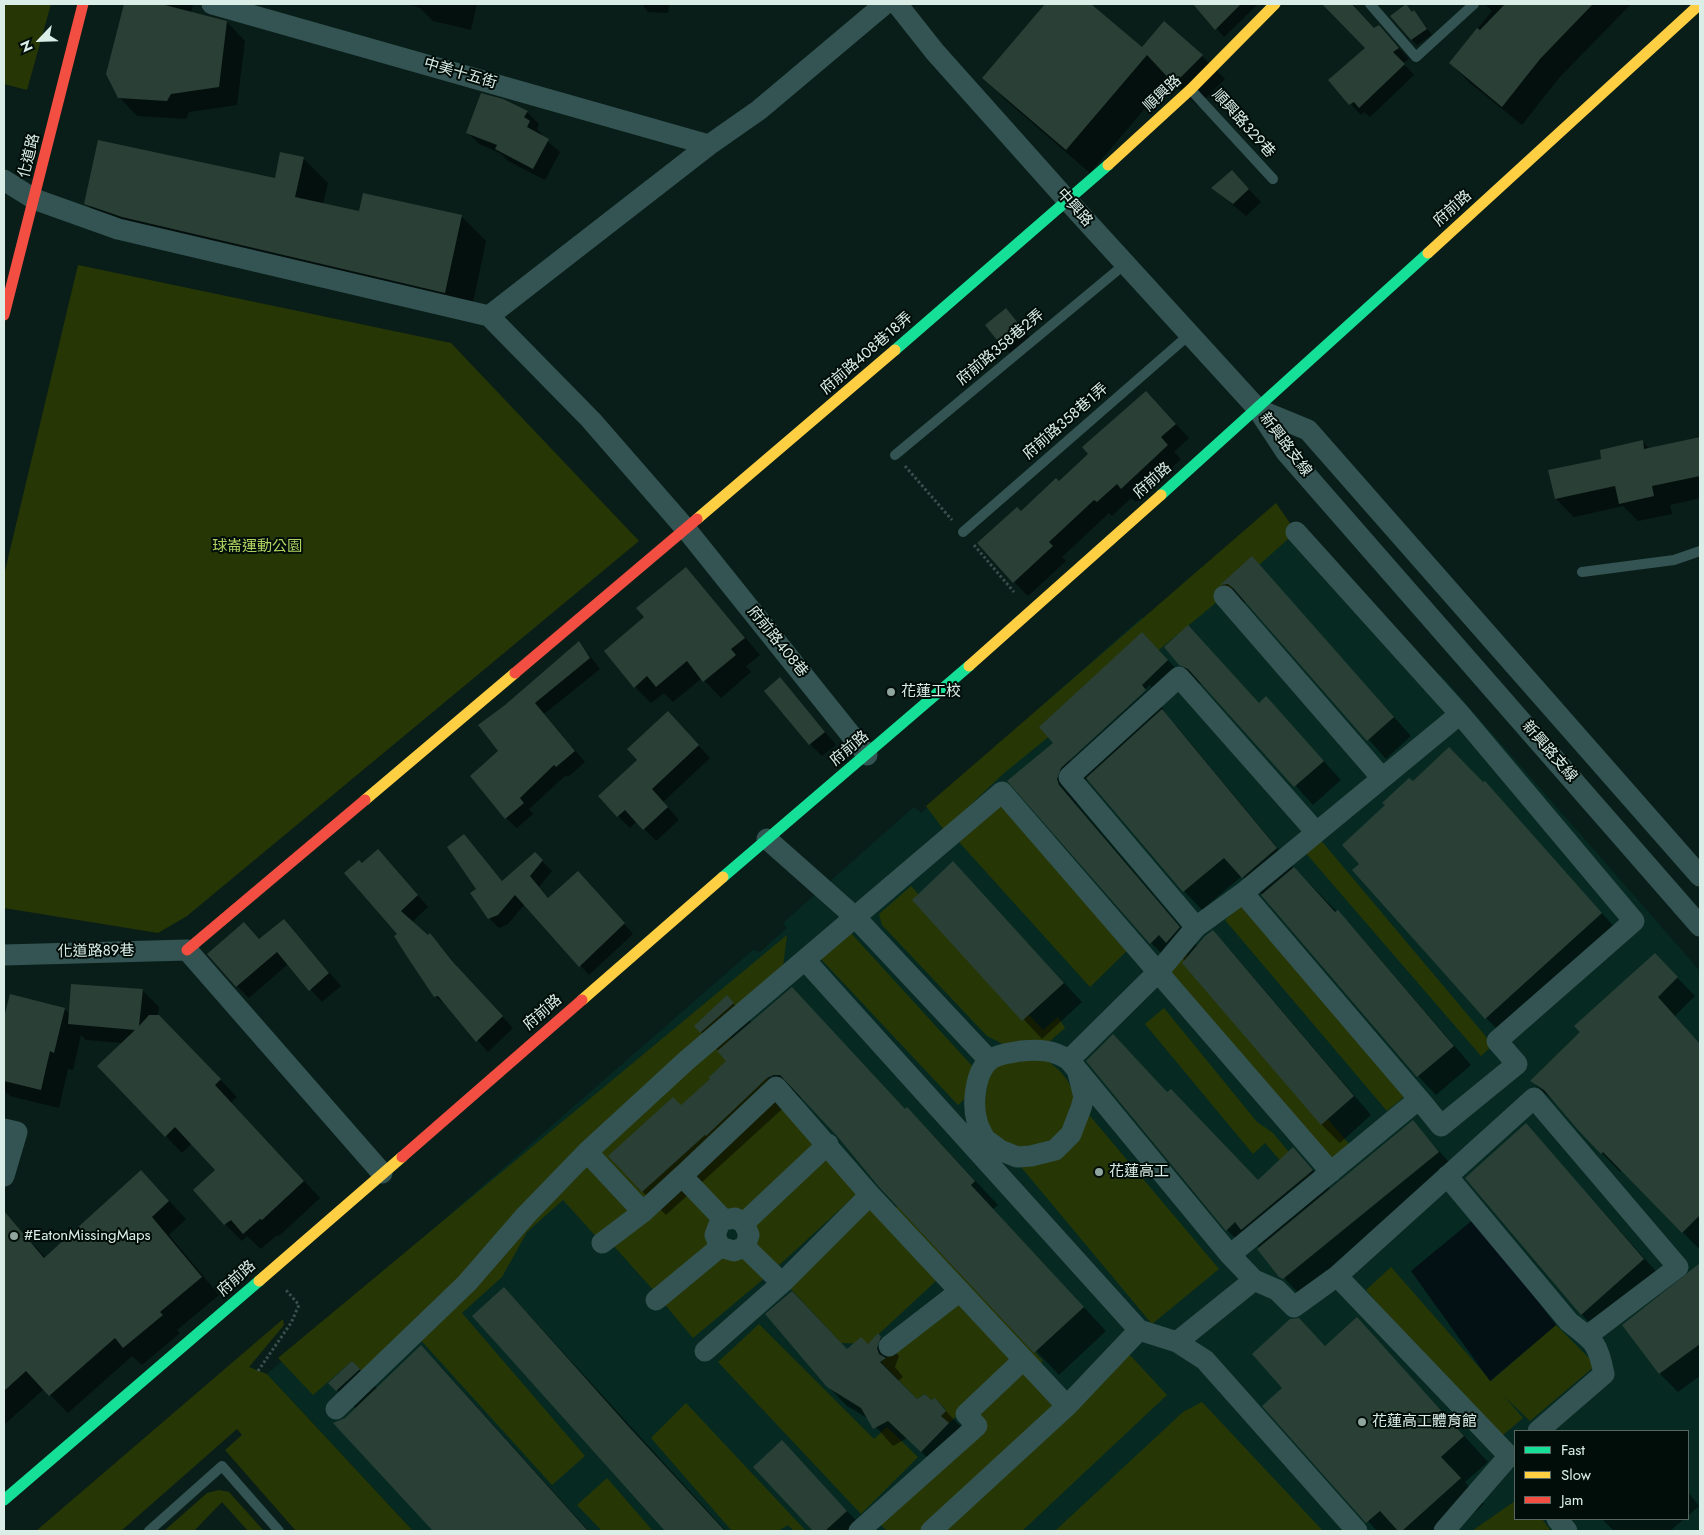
<!DOCTYPE html>
<meta charset="utf-8">
<style>
body{margin:0}
#map{position:relative;width:1704px;height:1535px;overflow:hidden;background:#091e19;font-family:Jost,sans-serif}
canvas{display:block}
.frame{position:absolute;inset:0;border:5px solid #daeee7;pointer-events:none}
.legend{position:absolute;left:1514px;top:1430px;width:175px;height:90px;box-sizing:border-box;background:#010d09;border:1px solid #586762;margin:0;padding:6px 9px;list-style:none;font-size:15px;color:#daeee7}
.legend li{display:flex;align-items:center;gap:10px;height:25px}
.legend b{width:25px;border:1px solid #586762}
.north{position:absolute;left:15px;top:15px;width:50px;height:50px;-webkit-text-stroke:4px #010d09;paint-order:stroke;rotate:246deg;font-size:14px;font-weight:700;line-height:20px;text-align:center;color:#daeee7}
.north::after{content:'';display:block;margin:auto;width:18px;height:22px;background:#daeee7;clip-path:polygon(50% 0,100% 100%,50% 72%,0 100%)}
</style>
<div id="map">
<canvas width="1704" height="1535"></canvas>
<div class="frame"></div>
<ul class="legend">
<li><b style="height:6px;background:#16e098"></b>Fast</li>
<li><b style="height:6px;background:#ffcf43"></b>Slow</li>
<li><b style="height:6px;background:#f24e42"></b>Jam</li>
</ul>
<div class="north">N</div>
</div>
<script>
const g = document.querySelector('canvas').getContext('2d');
g.lineJoin = 'round';
function fill(path, color) { g.fillStyle = color; g.fill(path, 'evenodd'); }
function stroke(path, color, width, dash) { g.strokeStyle = color; g.lineWidth = width; g.lineCap = dash ? 'butt' : 'round'; g.setLineDash(dash || []); g.stroke(path); }
function write(font, color, halo, rows, align = 'center') {
  g.font = font + ' Jost,"Noto Sans TC",sans-serif'; g.lineWidth = 4; g.setLineDash([]); g.textBaseline = 'middle'; g.strokeStyle = halo; g.fillStyle = color; for (const [text, x, y, turn = 0] of rows) {
    g.save(); g.translate(x, y); g.rotate((+turn || 0) * Math.PI / 180); g.textAlign = isNaN(turn) ? turn : align; if (halo) g.strokeText(text, 0, 0); g.fillText(text, 0, 0); g.restore();
  }
}
fill(new Path2D(`
 M1274,513L1426,686L1440,674L1700,971V1531H413L267,1374L753,950L760,952L787,928L783,923L914,807L921,813L1142,617L1143,620ZM1515,1431H1688V1519H1515Z`), '#062a22');
fill(new Path2D(`
 M4,4H51L27,90L4,84Z
 M78,265L451,343L639,541L187,916L158,933L4,908V575Z
 M1276,503L1296,532L1224,596L1061,731L1052,734L1003,774L944,830L926,806Z
 M1008,798L1134,944L1090,987L959,842Z
 M1319,838L1493,1045L1481,1056L1304,851Z
 M911,886L1043,1030L1058,1017L1065,1028L1050,1041L1007,1046L987,1036L882,925L879,914Z
 M1242,904L1405,1096L1387,1111L1225,920Z
 M849,931L974,1068L968,1096L958,1105L820,958Z
 M787,935L783,967L730,1036L776,1087L602,1243L563,1200L527,1232L502,1277L462,1313L585,1456L552,1485L418,1337L368,1378L352,1361L313,1395L278,1358Z
 M1181,948L1349,1144L1326,1167L1159,971Z
 M1164,1008L1257,1122L1273,1133L1308,1175L1299,1182L1265,1143L1253,1154L1145,1024Z
 M1042,1058C1063,1069 1085,1095 1070,1121C1066,1130 1056,1137 1049,1144L1018,1149L990,1132L982,1118L989,1075L999,1064Z
 M772,1095L819,1146L745,1217L722,1214L688,1178Z
 M1085,1110L1219,1269L1152,1324L1021,1167Z
 M825,1153L858,1193L776,1268L750,1246L749,1225Z
 M681,1184L716,1221L715,1245L656,1293L612,1244Z
 M869,1205L937,1280L868,1344L841,1343L789,1287Z
 M899,1205L1043,1361L1036,1367L894,1210Z
 M744,1252L767,1276L693,1338L662,1301L720,1253Z
 M1391,1267L1491,1381L1556,1325L1596,1365L1530,1421L1504,1396L1523,1418L1497,1440L1366,1290Z
 M957,1298L1015,1363L949,1423L941,1416L946,1410L935,1398L931,1400L925,1394L917,1399L881,1362Z
 M283,1319L284,1325L249,1367L267,1374L413,1531H296L225,1450L242,1435L237,1429L121,1531H36Z
 M759,1324L874,1439L887,1427L918,1457L861,1514L718,1362Z
 M1129,1354L1167,1395L1022,1531H938Z
 M1020,1369L1056,1410L922,1531H887L877,1521L982,1427L971,1414Z
 M1202,1402L1323,1531H1055L1183,1412Z
 M686,1403L806,1531H794L788,1525L778,1531H732L651,1438Z
 M607,1478L653,1531H602L577,1505Z
 M219,1490L229,1492L264,1531H248L222,1502L194,1531H164L207,1493Z
 M1515,1501V1519H1542L1551,1531H1472Z`), '#273605');
fill(new Path2D(`
 M1475,1218L1556,1325L1490,1381L1411,1271Z`), '#031014');
fill(new Path2D(`
 M125,4H193L191,13L227,22L245,41L237,105L189,112L186,119L137,116L119,97L107,74Z
 M408,4H477L471,30L433,21L420,8Z
 M642,4H669L668,13L648,12Z
 M1046,4H1089L1142,49L1202,56L1225,79L1198,106L1170,79L1090,173L1007,101L983,77Z
 M1210,4H1258L1224,37L1202,12Z
 M1323,4H1353L1375,29L1389,37L1409,59L1403,63L1414,75L1370,117L1364,112L1361,115L1329,80L1366,48Z
 M1485,4H1631L1559,78L1522,125L1470,83L1450,63L1492,11Z
 M1406,6L1419,18L1432,35L1417,45L1411,39Z
 M527,112L539,124L537,129L542,134L541,136L560,152L545,180L508,161L500,153L479,144L467,132Z
 M303,158L328,183L323,204L360,212L461,216L486,241L470,317L110,228L86,203L276,179Z
 M1232,172L1261,202L1246,216L1213,188Z
 M1006,310L1036,344L1017,360L1005,348Z
 M1160,407L1189,438L1174,452L1181,459L1136,502L1131,498L1112,516L1109,513L1062,557L1066,561L1028,596L1014,582L1021,513Z
 M1700,437V498L1670,505L1672,514L1638,521L1623,506L1574,517L1556,499L1642,442L1650,449Z
 M1252,558L1411,736L1386,759L1247,602L1240,603L1222,585Z
 M686,568L760,655L746,666L751,672L721,698L702,678L673,702L664,693L651,703L635,687L646,617Z
 M1142,633L1186,679L1159,704L1164,709L1162,711L1180,730L1294,868L1356,931L1471,1065L1436,1095L1418,1076L1262,894L1242,876L1202,910L1184,891L1088,778L1079,786L1075,798L1078,805L1198,947L1212,932L1231,951L1371,1115L1340,1143L1321,1124L1185,961L1178,953L1169,961L1151,943L1008,781L1055,743ZM1150,685L1151,687L1070,761L1068,759Z
 M579,642L600,669L544,714L585,762L568,777L566,775L529,809L533,814L517,828L506,818L500,751Z
 M1180,664L1260,704L1266,698L1341,780L1313,805L1205,686L1199,683Z
 M780,679L836,745L822,756L810,744Z
 M680,725L710,758L663,802L679,820L656,841L637,821L630,828L618,816Z
 M1485,782L1618,931L1503,1035L1486,1018L1361,864L1413,783Z
 M464,835L503,882L535,854L552,871L539,887L549,899L588,882L633,934L589,975L525,904L508,924L499,928L489,918L478,889Z
 M389,862L428,907L412,922L441,946L463,974L513,1028L488,1052L448,1007L435,996L363,865Z
 M953,863L1082,1002L1042,1039L913,900Z
 M284,921L341,986L322,1002L288,964L249,998L237,986L260,940Z
 M1673,973L1695,996L1675,1016L1700,1044V1250L1622,1170L1620,1172L1580,1130L1558,1105L1531,1081Z
 M142,990L159,1007L158,1016L237,1097L231,1102L320,1198L279,1236L277,1235L261,1249L247,1236L242,1241L225,1224L217,1170L192,1143L182,1153L166,1136L122,1043L86,1040L81,1035L73,1070L68,1069L59,1108L10,1096L4,1090V1018L6,1016L64,1009L70,1014Z
 M727,997L752,1023L906,1110L930,1132L998,1205L993,1209L1106,1331L1059,1375L880,1186L838,1135L804,1098H798L791,1101L666,1215L642,1191L681,1107L728,1062L701,1032Z
 M1168,1094L1259,1181L1293,1148L1331,1190L1413,1122L1457,1171L1302,1297L1284,1278L1253,1240L1245,1248L1227,1230Z
 M1525,1124L1662,1278L1598,1331L1579,1312Z
 M141,1171L186,1219L169,1235L219,1295L177,1330L180,1333L142,1365L132,1356L68,1413L44,1389L4,1425V1219L7,1216L46,1258Z
 M1700,1267V1376L1678,1392L1660,1374L1624,1325Z
 M504,1288L522,1307L726,1531H667L474,1316Z
 M1357,1318L1488,1462L1465,1482L1484,1504L1454,1531H1377L1264,1406L1284,1388L1299,1319L1326,1347Z
 M878,1335L899,1356L895,1367L903,1377L898,1381L917,1400L931,1402L935,1400L964,1430L940,1470L907,1438L893,1446L869,1419L847,1406L828,1386L848,1350L868,1346Z
 M421,1346L442,1368L589,1531H435L335,1423L345,1419L356,1409L330,1383L352,1362L377,1388Z
 M800,1461L865,1530L863,1531H815L755,1467Z
 M1688,1492L1699,1506L1688,1516Z
 M1602,1519H1684L1670,1531H1614Z`), '#0007');
fill(new Path2D(`
 M124,4H161L227,21L219,87L171,94L167,101L118,98L106,74Z
 M1045,4H1091L1142,47L1164,21L1203,55L1174,84L1147,55L1066,150L982,78Z
 M1193,4H1241L1215,30Z
 M1322,4H1352L1374,28L1379,25L1399,48L1393,52L1405,64L1359,108L1354,102L1349,105L1328,80L1365,48Z
 M1406,4L1412,12L1414,10L1427,29L1411,40L1390,16Z
 M1505,4H1593L1540,59L1502,107L1449,63L1477,28L1480,30Z
 M481,93L503,99L528,111L524,117L530,121L527,127L549,139L533,169L495,149L497,145L466,133Z
 M98,140L275,178L280,152L304,157L295,197L359,211L363,193L462,215L445,293L122,217L84,204Z
 M1232,170L1249,189L1233,204L1211,188Z
 M1006,308L1025,332L1004,349L985,325Z
 M1146,391L1176,424L1161,437L1168,445L1121,489L1117,484L1097,502L1094,500L1049,542L1053,546L1013,583L977,543L1017,507L1021,511L1056,478L1059,481L1088,454L1082,447Z
 M1700,437V476L1652,486L1654,496L1619,504L1615,486L1555,499L1548,470L1601,459L1600,450L1643,440L1644,449Z
 M1252,556L1394,717L1367,741L1233,588L1228,584L1220,585Z
 M686,567L745,638L731,649L736,655L703,682L687,661L656,687L647,676L634,688L604,651L644,617L636,608Z
 M1188,625L1259,703L1266,696L1324,761L1294,787L1188,669L1179,665L1164,647Z
 M1142,632L1168,660L1142,685L1146,690L1061,768L1057,779L1059,785L1180,927L1166,943L1159,935L1150,944L1007,781L1053,743L1039,727Z
 M579,641L590,658L535,703L575,751L556,767L554,765L520,798L524,803L505,819L470,776L498,751L478,725L505,705Z
 M780,677L825,732L809,745L764,691Z
 M1162,709L1277,848L1242,878L1224,858L1183,892L1086,778Z
 M668,711L699,745L652,789L668,807L643,830L625,810L617,817L598,796L637,760L627,749Z
 M1449,747L1483,782L1485,781L1602,913L1485,1019L1352,870L1359,864L1342,845L1385,805L1382,803L1409,778L1413,781Z
 M464,834L502,881L535,852L543,860L530,876L548,898L578,871L625,923L579,967L515,895L498,915L488,919L470,893L476,889L447,847Z
 M378,849L418,895L401,911L428,935L430,933L453,962L503,1016L476,1042L438,996L434,997L406,955L394,936L397,934L344,873L359,860L362,863Z
 M953,861L1064,983L1022,1021L912,900Z
 M1294,867L1335,912L1338,910L1454,1046L1417,1077L1261,895Z
 M284,919L329,973L309,991L277,952L236,987L207,954L244,922L259,939Z
 M1213,930L1354,1096L1321,1125L1182,963L1205,936Z
 M1655,953L1678,977L1658,997L1700,1044V1215L1682,1233L1603,1152L1601,1154L1579,1131L1544,1090L1530,1081L1580,1032L1574,1026Z
 M71,984L143,989L139,1026L149,1015H159L221,1079L215,1085L304,1181L262,1220L260,1219L243,1234L231,1220L224,1225L193,1190L215,1170L175,1127L165,1137L97,1066L135,1030L68,1024Z
 M792,987L905,1109L907,1107L975,1181L971,1185L1084,1307L1034,1353L879,1187L837,1136L780,1075H774L767,1078L706,1136L705,1135L642,1192L608,1156L673,1097L681,1105L710,1079L708,1078L726,1061L717,1051Z
 M10,994L65,1008L54,1053L50,1051L41,1090L4,1081V1017Z
 M727,995L734,1003L700,1033L694,1026Z
 M1113,1034L1167,1092L1171,1089L1258,1180L1293,1147L1313,1170L1241,1230L1235,1222L1226,1231L1086,1061Z
 M1413,1120L1439,1152L1283,1279L1279,1277L1257,1249Z
 M1526,1123L1644,1259L1581,1315L1465,1178Z
 M141,1170L169,1201L152,1217L202,1277L160,1312L163,1315L123,1348L115,1338L49,1396L26,1371L4,1391V1211L44,1258Z
 M1700,1263V1344L1659,1374L1622,1325Z
 M504,1287L629,1427L725,1531H665L472,1316Z
 M792,1291L847,1349L861,1337L868,1344L878,1333L881,1337L877,1348L879,1354L886,1358L880,1362L917,1399L925,1394L931,1400L935,1398L946,1411L941,1416L949,1423L921,1452L888,1421L873,1429L861,1408L827,1387L765,1314Z
 M1357,1317L1464,1436L1441,1457L1461,1478L1402,1531H1398L1380,1511L1366,1523L1262,1406L1282,1388L1252,1354L1290,1319L1299,1318L1325,1346Z
 M421,1345L588,1531H433L333,1423L345,1418Z
 M352,1361L360,1369L336,1391L328,1383Z
 M782,1440L847,1511L825,1531H813L753,1467Z`), '#2a3f35');
stroke(new Path2D(`
 M905,466L952,520
 M974,545L1014,592
 M258,1371L291,1323L299,1305L286,1290`), '#38504f', 3, [2.5, 2.5]);
stroke(new Path2D(`
 M1370,4L1416,57L1474,4
 M1191,90L1273,179
 M895,455L1125,264
 M963,532L1190,334
 M1582,572L1674,560L1700,551
 M149,1531L222,1466L279,1531`), '#345453', 10);
stroke(new Path2D(`
 M212,4L709,145
 M897,4L935,52L1068,201L1257,408L1286,452L1700,926
 M4,180L34,199L118,229L489,316L591,420L686,529L867,755
 M489,316L709,145L759,110L885,4
 M1257,409L1308,430L1700,876
 M1296,532L1460,714
 M1224,596L1382,778
 M767,839L855,917L989,1060
 M1243,893L1460,714L1634,921L1497,1041L1517,1064L1441,1126L1419,1099
 M1196,927L1069,777L1179,677L1316,832
 M4,955L187,950L382,1173
 M805,960L1139,1330L1177,1342L1205,1360L1357,1531
 M1069,1060L1159,971L1196,927L1243,893L1419,1099L1230,1255
 M4,1129L17,1132L4,1176
 M985,1139L1000,1150L1017,1157L1031,1156L1055,1150L1071,1134L1081,1108L1084,1097L1078,1073
 M828,1144L744,1223L735,1218L724,1220L682,1176L776,1087L870,1195L1067,1406
 M975,1147L985,1139C982,1133 978,1127 977,1121C972,1104 975,1070 991,1059C1000,1053 1011,1053 1021,1051C1040,1049 1053,1050 1069,1060L1230,1255L1254,1280L1177,1342
 M587,1152L643,1212
 M1447,1176L1569,1322C1594,1341 1598,1343 1604,1374L1538,1431
 M602,1243L643,1212L682,1176
 M720,1247L734,1251L745,1247L749,1235L744,1223
 M745,1247L782,1283
 M1337,1276L1509,1456L1444,1531
 M1254,1280L1277,1290L1294,1307L1337,1276L1534,1098L1678,1267L1587,1336
 M656,1300L720,1247L715,1235L720,1222L724,1220
 M889,1346L960,1291
 M705,1351L782,1283L870,1195
 M336,1409L467,1283L526,1215L587,1152L687,1060L1002,792L1331,1172
 M1557,1519L1567,1531
 M859,1531L977,1426L966,1414L1023,1360
 M931,1531L1067,1406L1139,1330`), '#345453', 21);
stroke(new Path2D(`
 M895,350L1108,165
 M1161,495L1428,253
 M723,877L969,666
 M4,1500L259,1281`), '#16e098', 11);
stroke(new Path2D(`
 M1108,165L1191,89L1275,4
 M1428,253L1700,4
 M697,519L895,350
 M969,666L1161,495
 M365,800L515,673
 M582,1000L723,877
 M259,1281L402,1157`), '#ffcf43', 11);
stroke(new Path2D(`
 M4,315L83,4
 M515,673L697,519
 M187,950L365,800
 M402,1157L582,1000`), '#f24e42', 11);
for (const [x, y, r, color] of [
 [891,692,5,"#91a59f"],
 [1099,1172,5,"#91a59f"],
 [14,1236,5,"#91a59f"],
 [1362,1422,5,"#91a59f"]
]) { const dot = new Path2D(); dot.arc(x, y, r, 0, 2 * Math.PI); g.fillStyle = color; g.fill(dot); stroke(dot, '#010d09', 2); }
write('15px', '#daeee7', '#010d09', [
 ["中美十五街",460,74,16],
 ["順興路",1163,94,-43],
 ["順興路329巷",1243,124,48],
 ["化道路",30,156,-76],
 ["中興路",1074,208,48],
 ["府前路",1453,209,-42],
 ["府前路358巷2弄",1001,348,-40],
 ["府前路408巷18弄",867,354,-41],
 ["府前路358巷1弄",1066,422,-41],
 ["新興路支線",1285,445,53],
 ["府前路",1153,481,-42],
 ["府前路408巷",777,642,51],
 ["府前路",850,749,-40],
 ["新興路支線",1549,752,49],
 ["化道路89巷",96,952,-1],
 ["府前路",543,1013,-41],
 ["府前路",237,1279,-42]
]);
write('15px', '#b1d361', '#010d09', [
 ["球崙運動公園",257,547]
]);
write('15px', '#daeee7', '#010d09', [
 ["花蓮工校",901,692],
 ["花蓮高工",1109,1172],
 ["#EatonMissingMaps",24,1236],
 ["花蓮高工體育館",1372,1422]
], 'left');
</script>
